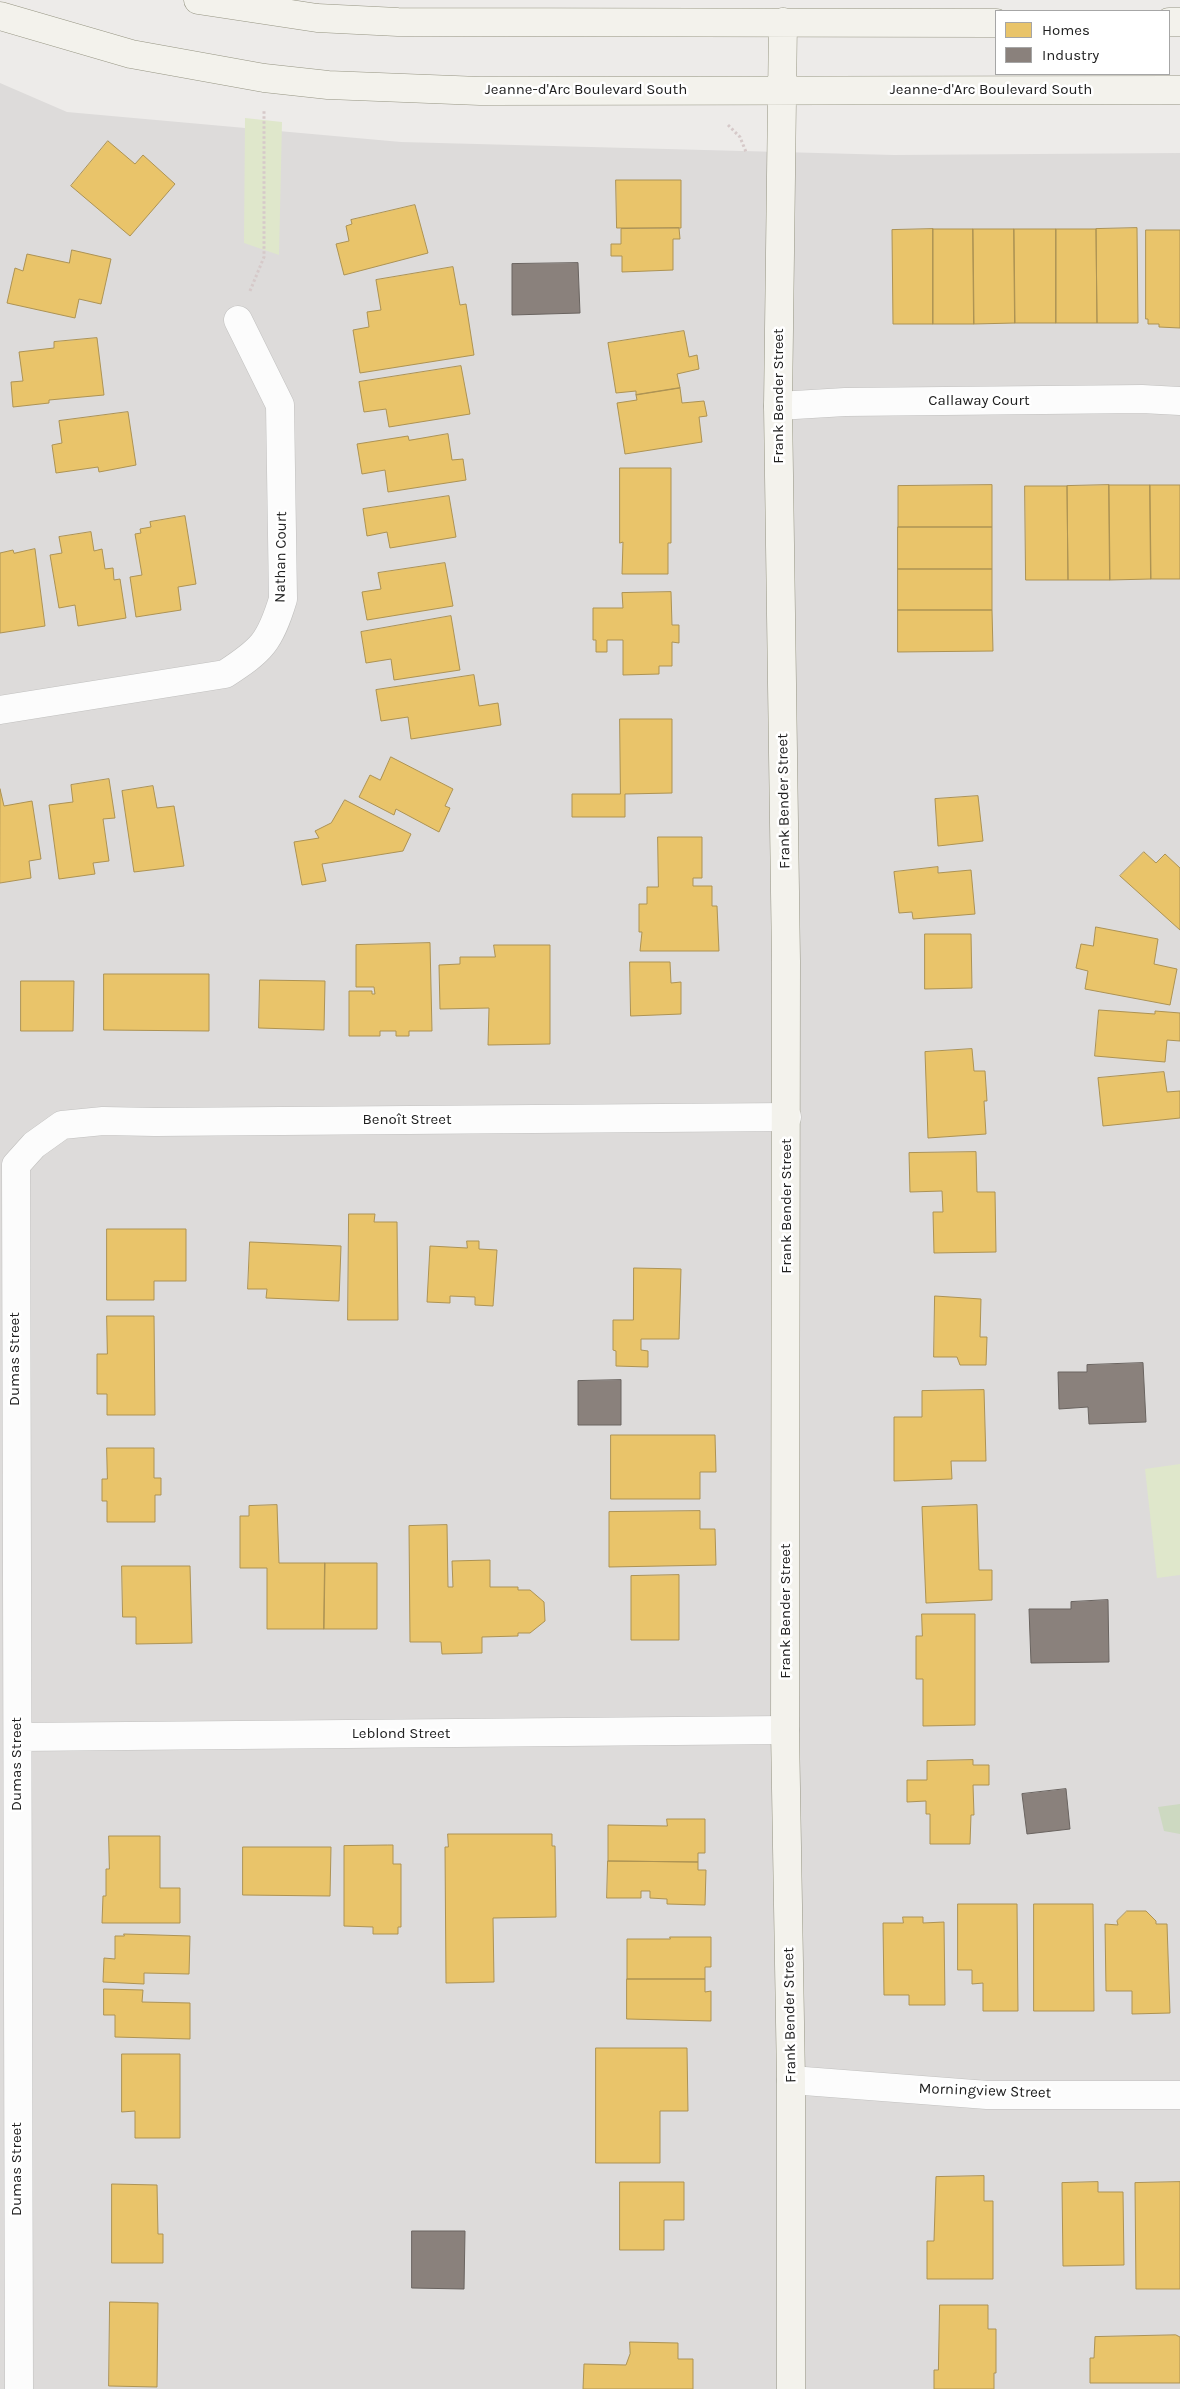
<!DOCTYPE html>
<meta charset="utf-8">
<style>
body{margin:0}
#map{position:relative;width:1180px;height:2389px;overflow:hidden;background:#edebe9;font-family:Karla,sans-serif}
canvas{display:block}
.legend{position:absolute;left:995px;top:10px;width:175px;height:65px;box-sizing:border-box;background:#fff;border:1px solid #a6a6a6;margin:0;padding:6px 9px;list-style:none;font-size:15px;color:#202020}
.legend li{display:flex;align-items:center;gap:10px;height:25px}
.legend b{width:25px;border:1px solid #a6a6a6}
</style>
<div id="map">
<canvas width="1180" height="2389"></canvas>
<ul class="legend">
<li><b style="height:14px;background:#e9c46a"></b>Homes</li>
<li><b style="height:14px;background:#8a817c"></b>Industry</li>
</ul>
</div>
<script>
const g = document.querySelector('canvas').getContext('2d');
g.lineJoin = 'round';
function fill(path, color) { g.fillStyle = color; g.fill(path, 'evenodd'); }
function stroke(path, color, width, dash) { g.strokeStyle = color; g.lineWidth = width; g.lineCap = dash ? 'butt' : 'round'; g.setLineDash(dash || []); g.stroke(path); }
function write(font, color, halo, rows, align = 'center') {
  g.font = font + ' Karla,sans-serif'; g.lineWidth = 5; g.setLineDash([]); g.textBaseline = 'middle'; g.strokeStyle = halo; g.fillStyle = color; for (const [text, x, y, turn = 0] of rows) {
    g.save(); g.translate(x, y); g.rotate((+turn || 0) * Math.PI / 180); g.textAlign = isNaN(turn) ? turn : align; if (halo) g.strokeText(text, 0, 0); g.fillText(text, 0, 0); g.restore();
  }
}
fill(new Path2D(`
 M0,83L67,112L401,142L894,155L1180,153V2389H0Z`), '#dddbda');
fill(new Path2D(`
 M245,118L282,122L279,255L244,243Z
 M1180,1464V1575L1157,1578L1145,1469Z`), '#dfe7cb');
fill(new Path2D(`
 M1180,1804V1834L1164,1831L1158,1807Z`), '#cdd9c1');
const homes = new Path2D(`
 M108,141L135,164L143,155L175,184L130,236L71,186Z
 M616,180H681V228H617Z
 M415,205L428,253L344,275L336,244L349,241L346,226L352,224L351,220Z
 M679,228L680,239H673V270L622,272V256H611V244H621V229Z
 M1137,228L1138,323H1097L1096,229Z
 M933,229V324H893L892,230Z
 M933,229H973L974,324H933Z
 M973,229H1014L1015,323L974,324Z
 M1014,229H1056V323H1015Z
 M1056,229H1096L1097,323H1056Z
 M1146,230H1180V328L1159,327V324H1148V319H1146Z
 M72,250L111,259L101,304L79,299L75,318L7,303L15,268L23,271L27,254L69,263Z
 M453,267L460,305L466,304L474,355L360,373L353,330L369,327L367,312L381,310L376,280Z
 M684,331L689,357L697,355L699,369L677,374L680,388L636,395V391L616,393L608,343Z
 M97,338L104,395L49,400V403L13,407L11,382L23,381L19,352L54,348V342Z
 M461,366L470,414L389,427L386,409L364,412L359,382Z
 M680,388L682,403L704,401L707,416L699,417L702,442L625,454L617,403L637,400L636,395Z
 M128,412L136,465L99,472L98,467L56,473L52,445L62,443L59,421Z
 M448,434L452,460L463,459L466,480L388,492L385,470L362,474L357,444L408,436L409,440Z
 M620,468H671V543H668V574H622L623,542L620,543Z
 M992,485V527H898V486Z
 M1109,485H1150L1151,579L1110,580Z
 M1109,485L1110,580H1068L1067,486Z
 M1150,485H1180V579H1151Z
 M1025,486H1067L1068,580H1026Z
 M449,496L456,537L390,548L387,532L367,536L363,509Z
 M185,516L196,584L178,587L181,610L136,617L130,577L142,575L135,534L141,533L140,529L151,527L150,522Z
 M898,527H992V569H898Z
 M91,532L94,551L102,549L105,569L113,568L114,580L120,579L126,618L78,626L75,605L59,608L50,555L62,553L59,537Z
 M35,549L45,626L0,633V553L13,550L14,553Z
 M445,563L453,606L367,620L362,592L381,589L378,573Z
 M898,569H992V610H898Z
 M671,592L672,625H679V643L672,642V666H659V674L623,675V640H607V652H596V640H593V608H623L622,593Z
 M898,610H992L993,651L898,652Z
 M451,616L460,670L394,680L391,659L366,663L361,632Z
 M474,675L479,706L498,703L501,725L411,739L408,717L381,721L376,690Z
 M620,719H672V793L625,794V817H572V794H620Z
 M391,757L453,789L445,806L450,808L439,832L396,809L394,815L359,797L370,775L380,780Z
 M109,779L115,818L103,819L109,861L93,863L95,874L59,879L49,805L73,802L71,785Z
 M153,786L157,808L174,806L184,866L134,872L122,791Z
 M0,789L4,806L32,801L41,859L29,861L31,878L0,883Z
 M978,796L983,841L938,846L935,799Z
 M345,800L411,834L403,851L322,864L326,881L302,885L294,842L319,838L315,831L331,823Z
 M658,837H702V878H693V886H712V906H717L719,951H640L642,932H639V904H647V887H658Z
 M1144,852L1156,863L1165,854L1180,868V930L1120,876Z
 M938,867V873L971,870L975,914L913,919L912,912L899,913L894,872Z
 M1096,927L1158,939L1154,964L1177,969L1170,1005L1085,989L1088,971L1076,968L1081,944L1093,946Z
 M925,934H971L972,988L925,989Z
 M430,943L432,1031H409V1036H396V1031H380V1036H349V991H372V994H375L374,987H356V945Z
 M494,945H550V1044L488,1045L489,1008L440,1009L439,965L460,964V957H495Z
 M630,962H670L671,983L681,982V1014L631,1016Z
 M104,974H209V1031L104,1030Z
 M260,980L325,981L324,1030L259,1028Z
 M21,981H74L73,1031H21Z
 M1099,1010L1155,1014V1011L1180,1013V1041L1167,1040L1165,1062L1095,1056Z
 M972,1049L974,1071H985L987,1101H984L986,1134L928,1138L925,1052Z
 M1164,1072L1167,1092L1180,1091V1118L1103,1126L1098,1078Z
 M976,1152L977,1192H995L996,1252L934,1253L933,1212H943L942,1191L910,1192L909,1153Z
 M349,1214H375L374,1222H397L398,1320H348Z
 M107,1229H186V1281H154V1300H107Z
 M467,1241H479V1249L497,1250L493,1306L475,1305V1297L450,1296V1303L427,1302L430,1246L467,1248Z
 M250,1242L341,1246L339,1301L266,1298L267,1289H248Z
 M634,1268L681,1269L679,1339H641V1350L648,1351V1367L616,1366V1351L613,1350V1320H633Z
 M935,1296L981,1299L980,1337H987L986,1365H960L957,1357H934Z
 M107,1316H154L155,1415H107V1394H97V1354H107Z
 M984,1390L986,1461H951L952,1479L894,1481V1417H922V1391Z
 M611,1435H715L716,1472H700V1499H611Z
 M107,1448H154V1478H161V1495H155V1522H107V1501H102V1479H107Z
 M277,1505L279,1563H325L324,1629H267V1568H240V1516H249V1506Z
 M977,1505L979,1570H992V1600L926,1603L922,1507Z
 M700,1511V1529H715L716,1565L609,1567V1512Z
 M447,1525L448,1587H453L452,1561L490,1560V1587H518V1590H530L544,1602L545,1621L530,1633H518V1636L482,1637V1653L442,1654L441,1642H410L409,1526Z
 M325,1563H377V1629H324Z
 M122,1566H190L192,1643L136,1644V1617H123Z
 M679,1575V1640H631V1576Z
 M922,1614H975V1725L923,1726V1679H916V1636H922Z
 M973,1760V1765H989V1785H973L974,1815H971L970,1844H930V1814H926V1801L907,1802V1780H927V1761Z
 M667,1819H705V1853H698V1862L608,1861V1825L667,1826Z
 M448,1834H552V1846H555L556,1917L493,1918L494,1982L446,1983L445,1847H448Z
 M109,1836H160V1888H180V1923H102L103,1896H106V1869H109Z
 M388,1845H393V1864H401V1927H398V1934H373V1927L344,1926V1846Z
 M243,1847H331L330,1896L243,1895Z
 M608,1861L698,1862V1870H706L705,1905L667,1904V1899L650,1898V1891H641V1898H607Z
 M958,1904H1017L1018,2011H983V1983L972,1984V1970H958Z
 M1034,1904H1093L1094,2011H1034Z
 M1127,1911H1146L1156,1921V1924H1167L1170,2013L1132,2014V1991H1106L1105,1924L1118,1925L1117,1921Z
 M903,1917H923V1923L944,1922L945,2005H909V1995H884L883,1923H903Z
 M124,1934L190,1936L189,1974L144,1973V1984L103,1982L104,1958L115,1959V1936H124Z
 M670,1937H711V1967H705V1979H627V1939H670Z
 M627,1979H705V1992L711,1991V2021L627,2019Z
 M104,1989L143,1990L142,2002L190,2003V2039L115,2037V2015H104Z
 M596,2048H687L688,2111H660V2163H596Z
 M122,2054H180V2138H135V2111L122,2112Z
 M984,2176V2201H993V2279H927V2241H934L936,2177Z
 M620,2182H684V2220H664V2250H620Z
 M1098,2182V2192H1123L1124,2265L1063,2266L1062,2183Z
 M1180,2182V2289H1136L1135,2183Z
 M112,2184L157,2185L158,2234H163V2263H112Z
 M110,2302L158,2303L157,2387L109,2386Z
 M940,2305H988V2329H996V2373H994V2389H934V2370H938Z
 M1176,2335L1180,2337V2383H1090V2358H1094L1095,2337Z
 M630,2342L678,2343V2359H693V2389H583L584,2364L626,2365L630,2354Z`);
fill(homes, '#e9c46a');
stroke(homes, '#ad9354', 1);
const industry = new Path2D(`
 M578,263L580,313L512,315V264Z
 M1143,1363L1146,1422L1089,1424L1088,1407L1059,1409L1058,1372H1087V1365Z
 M621,1380V1425H578V1381Z
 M1108,1600L1109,1662L1031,1663L1029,1609H1071V1602Z
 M1066,1789L1070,1829L1027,1834L1022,1794Z
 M412,2231H465L464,2289L412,2288Z`);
fill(industry, '#8a817c');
stroke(industry, '#6a6460', 1);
const street = new Path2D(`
 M778,406L845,402L1142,399L1180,401
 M0,710L225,674C262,650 270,642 283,599L280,405L238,320
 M18,1737L785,1730
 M791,2080L987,2095H1180
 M19,2389L16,1165L34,1145L62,1125L103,1121L155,1122L787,1117`);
const secondary = new Path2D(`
 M198,0L317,18L398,22L996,23
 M0,16L131,54L264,78L328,85L480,91L1180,90
 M783,22L778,406L786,961L785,1730L791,2080V2389
 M1169,22H1180`);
stroke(street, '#c1c0bf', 29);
stroke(secondary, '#969583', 29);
stroke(new Path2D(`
 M728,125L740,137L746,152
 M250,291L264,257V111`), '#d6c9c9', 3, [2.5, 2.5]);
stroke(street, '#fcfcfc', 28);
stroke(secondary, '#f3f2ec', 28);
write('15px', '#202020', '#fff', [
 ["Jeanne-d'Arc Boulevard South",586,90],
 ["Jeanne-d'Arc Boulevard South",991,90],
 ["Frank Bender Street",779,396,-90],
 ["Callaway Court",979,401],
 ["Nathan Court",281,557,-89],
 ["Frank Bender Street",784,801,-91],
 ["Benoît Street",407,1120],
 ["Frank Bender Street",787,1206,-90],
 ["Dumas Street",15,1359,-90],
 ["Frank Bender Street",786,1611,-90],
 ["Leblond Street",401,1734],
 ["Dumas Street",17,1764,-90],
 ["Frank Bender Street",790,2015,-91],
 ["Morningview Street",985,2091,2],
 ["Dumas Street",17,2169,-90]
]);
</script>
